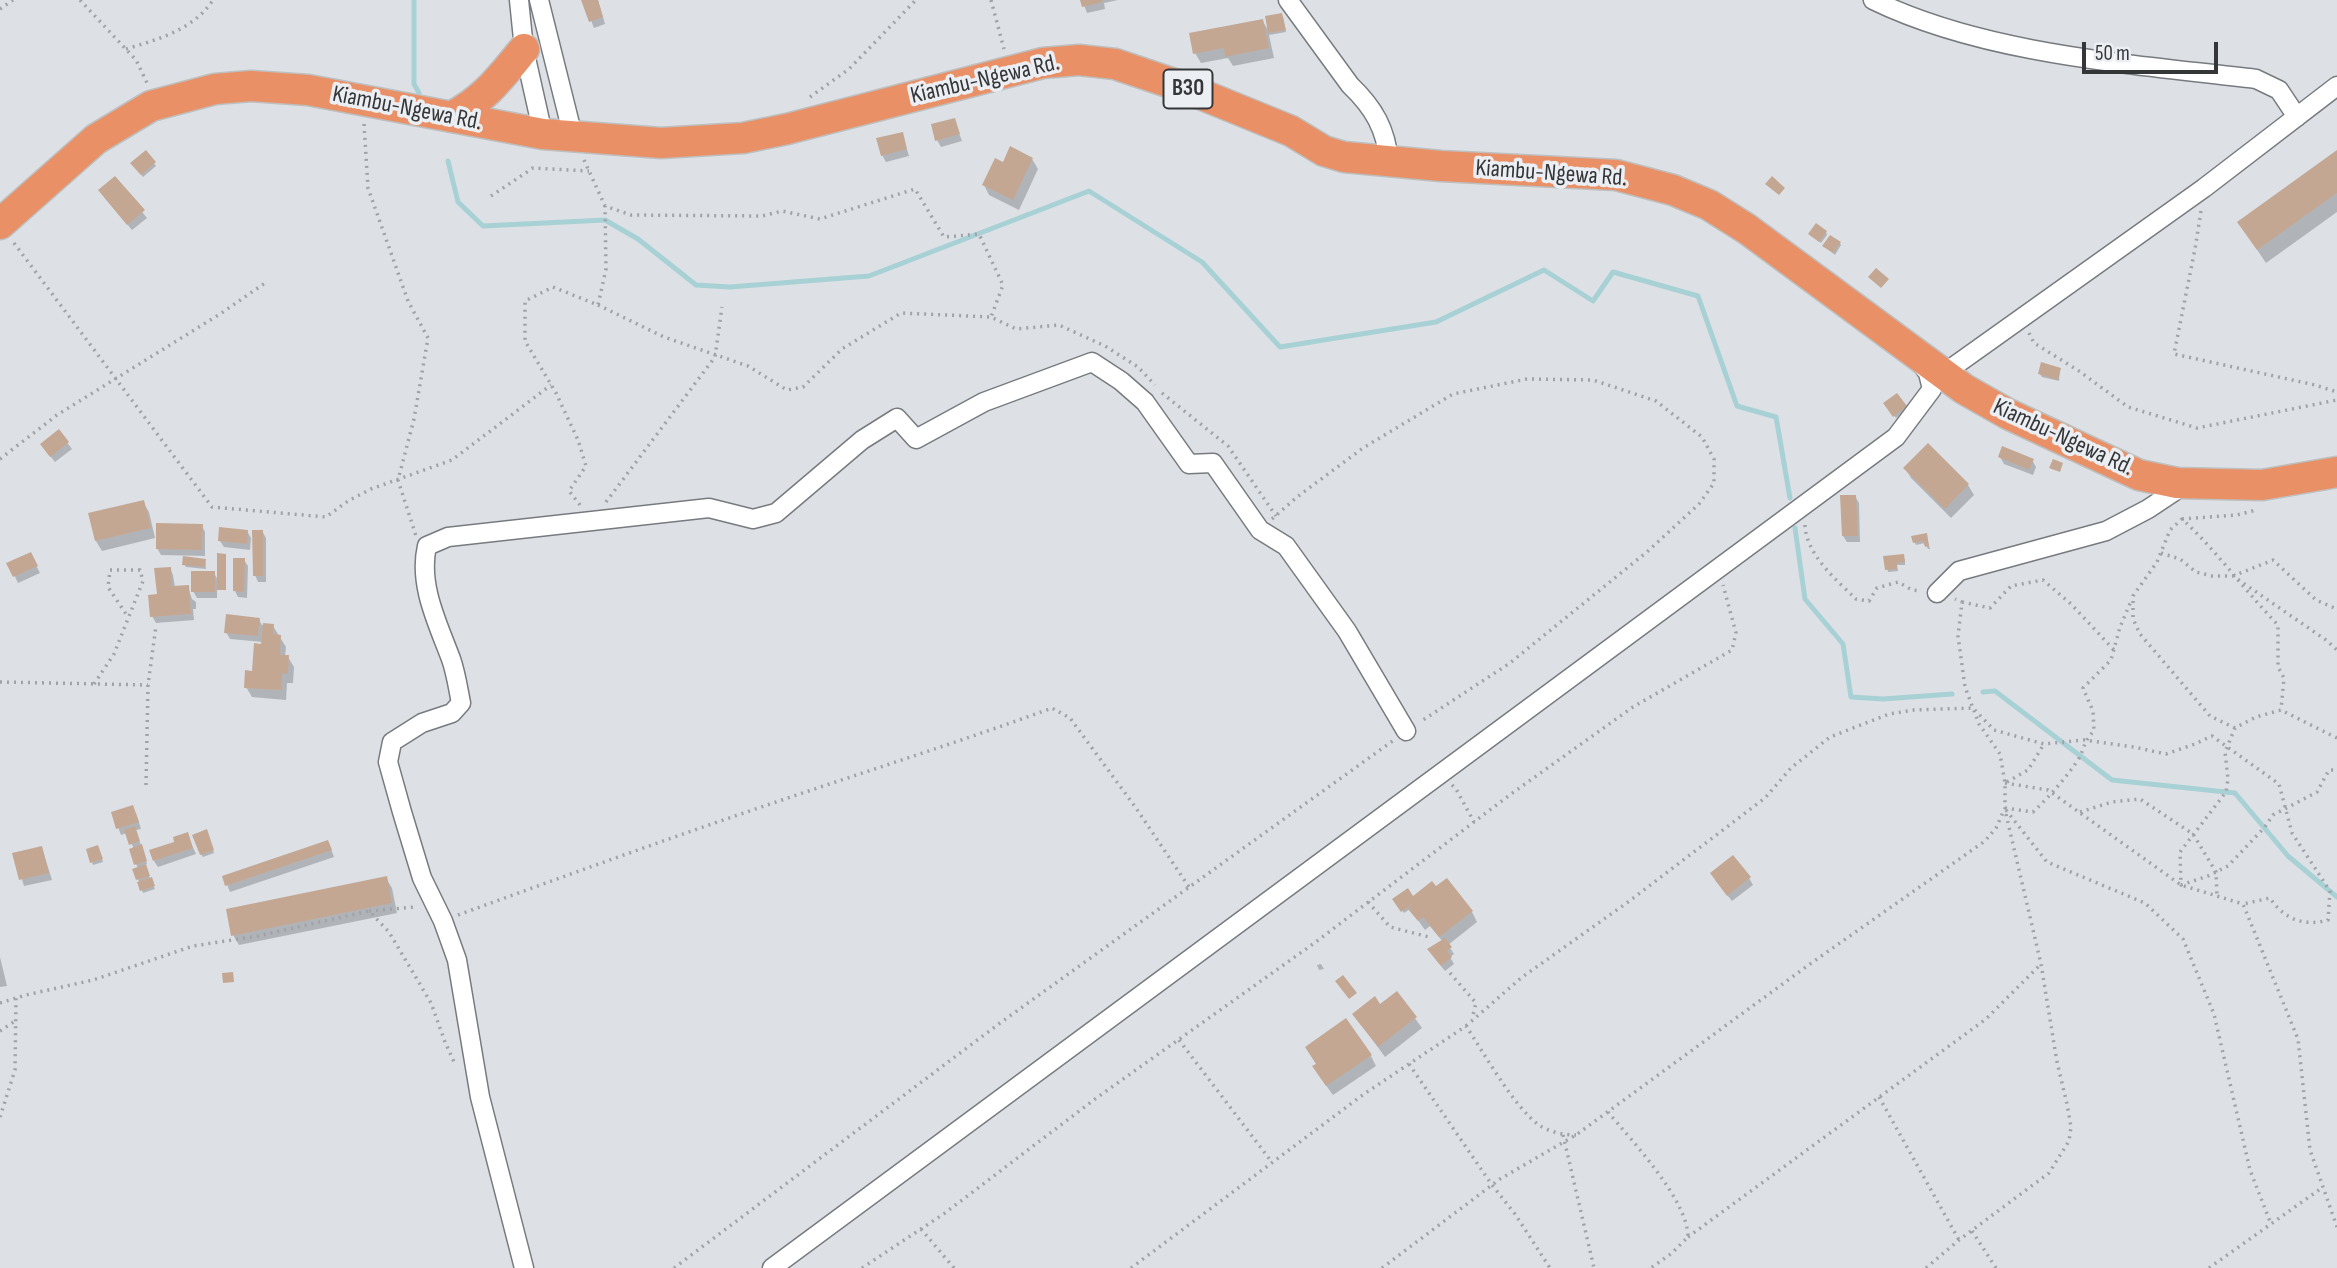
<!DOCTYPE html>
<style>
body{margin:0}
#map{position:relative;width:2337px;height:1268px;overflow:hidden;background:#dde1e6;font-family:"Sofia Sans Condensed",sans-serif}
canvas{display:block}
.scale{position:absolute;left:2082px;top:42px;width:136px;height:32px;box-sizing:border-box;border:4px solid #353638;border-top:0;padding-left:9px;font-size:21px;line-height:24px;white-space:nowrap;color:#353638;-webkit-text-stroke:5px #ebeff3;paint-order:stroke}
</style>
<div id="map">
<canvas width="2337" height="1268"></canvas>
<div class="scale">50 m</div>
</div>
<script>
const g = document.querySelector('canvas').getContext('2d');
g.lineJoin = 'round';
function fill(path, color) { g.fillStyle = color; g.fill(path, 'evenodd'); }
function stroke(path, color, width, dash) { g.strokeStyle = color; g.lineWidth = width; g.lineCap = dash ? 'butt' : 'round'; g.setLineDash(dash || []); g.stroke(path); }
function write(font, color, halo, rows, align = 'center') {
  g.font = font + ' "Sofia Sans Condensed",sans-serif'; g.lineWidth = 7; g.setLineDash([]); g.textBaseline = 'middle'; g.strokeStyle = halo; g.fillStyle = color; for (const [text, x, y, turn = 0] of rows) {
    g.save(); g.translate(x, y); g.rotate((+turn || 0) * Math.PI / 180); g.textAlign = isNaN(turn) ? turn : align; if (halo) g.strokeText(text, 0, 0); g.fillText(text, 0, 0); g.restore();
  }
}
fill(new Path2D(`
 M583,0H598L605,24L594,28Z
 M1082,0H1118L1104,3L1105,9L1087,13Z
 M1267,17H1283L1286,32L1269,35L1274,58L1233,66L1228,58L1201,63L1195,53L1262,20L1270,33Z
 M954,120L962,141L941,147L937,140Z
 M902,134L909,156L886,162L882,155Z
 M145,152L156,166L143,177L133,166Z
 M2337,152V212L2266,263L2239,223Z
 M1032,159L1038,169L1019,210L989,195L984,185Z
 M115,178L147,218L132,230L104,197Z
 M1826,232L1827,235L1821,243L1810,234Z
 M1840,243L1841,245L1835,255L1824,246Z
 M2060,369L2059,381L2042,377L2040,374Z
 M1896,395L1907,409L1896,418L1885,404Z
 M59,432L72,449L55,462L46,451Z
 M2000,457L2032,460L2036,467L2033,475L2004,464Z
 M1905,468L1968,485L1974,495L1951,518L1911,478Z
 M1855,496L1859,503L1860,542H1847L1843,536Z
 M143,502L149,512L155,538L102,551L96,541L90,514Z
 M202,526L205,532V556L161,555L157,548Z
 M247,531L251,538L250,550L224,547L220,541Z
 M262,531L266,538V582H258L255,575Z
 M1913,538H1927L1930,549H1928L1925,543L1916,545Z
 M225,555L226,588H217V592H226H217V598H197L193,591L214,573L219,582Z
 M1885,558L1905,559V565H1897L1898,571L1888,572Z
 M205,560L206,569L186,567L184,564Z
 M244,560L248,566L247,598L238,597L234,589Z
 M34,561L40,573L18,583L9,564Z
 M170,568L173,575L175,587H188L192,599L196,602V609H193L194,620L156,623L152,616Z
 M259,620L262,625L273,626L286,647L285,657H288L294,667L293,683H287L286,700L252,697L246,687L254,672L263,642L230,639L226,632Z
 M136,813L141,829L136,830L147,864L144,865L155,889L143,893L138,879V869L131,850L134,849L127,833L121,835L113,814Z
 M187,834L196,854L158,867L154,861Z
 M208,834L214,853L203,857L201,854Z
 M42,848L52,880L24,886L14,854Z
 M331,849L334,857L230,892L224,877Z
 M99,850L103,862L93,865L92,862Z
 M386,878L392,888L397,913L239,945L233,935Z
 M1749,878L1753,885L1732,901L1715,880Z
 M1413,898L1472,912L1477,922L1448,945L1454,954L1450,957L1454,964L1445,971L1433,956L1443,942L1430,926L1425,930L1410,909L1404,913L1394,899Z
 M0,957L7,986L0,987Z
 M1321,964L1324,969L1319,970L1317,965Z
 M1397,993L1422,1028L1385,1057L1354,1014L1380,1006Z
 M1371,1056L1376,1066L1333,1095L1320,1077Z`), '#0003');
stroke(new Path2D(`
 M414,0V84L419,93
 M448,161L458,202L483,226L605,220L638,239L696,285L730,287L869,276L1089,191L1202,262L1280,347L1436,322L1544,270L1593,301L1613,272L1698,296L1737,406L1776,417L1790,498
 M1795,528L1805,599L1843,644L1851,697L1883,699L1952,694
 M1983,692L1995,691L2112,780L2235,793L2288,856L2337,897`), '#a8d1d5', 5);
fill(new Path2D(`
 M581,0H598L603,17L589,22Z
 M1080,0H1102L1103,2L1082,7Z
 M1282,13L1286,30L1268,33L1265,16Z
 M1263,19L1269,48L1225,57L1224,48L1193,54L1189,33Z
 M955,118L960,134L935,141L931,124Z
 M903,132L907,149L881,156L876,138Z
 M1010,146L1033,158L1013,200L982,185L995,158L1003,162Z
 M146,150L156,162L141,175L130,163Z
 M2337,150V193L2257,250L2237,222Z
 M115,176L145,210L127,225L98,190Z
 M1772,176L1785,188L1779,195L1765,184Z
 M1816,223L1827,231L1819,242L1808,234Z
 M1830,235L1841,242L1833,253L1822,246Z
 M1876,268L1889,279L1881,288L1868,277Z
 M2041,362L2061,368L2058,380L2038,374Z
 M1897,393L1907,406L1893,417L1883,403Z
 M59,429L69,442L50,457L40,444Z
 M1928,443L1969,484L1945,509L1903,468Z
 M2002,446L2034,459L2029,470L1998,457Z
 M2053,459L2063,463L2060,472L2049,468Z
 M1840,495H1856L1858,536H1842Z
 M144,500L151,528L95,541L88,513Z
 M156,523L203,524L202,550L156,549Z
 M219,527L248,530L247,544L218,541Z
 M252,530H263V576H253Z
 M1927,533L1929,546L1925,547L1923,541L1913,543L1911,536Z
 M31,552L38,566L13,577L6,563Z
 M217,553L226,554V590H217Z
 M1904,554L1905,562L1897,563V569L1885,570L1883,556Z
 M183,556L206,559L205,567L182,565Z
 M233,558H245L244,592L233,591Z
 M171,567L172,586L189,585L191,614L150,617L148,595L157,594L154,568Z
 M191,571H215V592H191Z
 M226,614L260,618L258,636L224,633Z
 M263,623L274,624L273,634L281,635L280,655H289L288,674L282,673L281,690L244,688L245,670L252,671L254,643L261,644Z
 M133,805L139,822L116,829L111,812Z
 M135,826L140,841L129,845L124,830Z
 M207,829L214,850L200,855L192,835Z
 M188,832L193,848L153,861L149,850L174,842L173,837Z
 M328,840L332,850L225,886L222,876Z
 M142,844L147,861L134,865L129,849Z
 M98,845L103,859L90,863L86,849Z
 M42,846L49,873L19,880L12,853Z
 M1733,855L1751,877L1727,896L1710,873Z
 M146,864L150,876L136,880L132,869Z
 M387,876L392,903L231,936L226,909Z
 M152,877L155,886L140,891L137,882Z
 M1447,878L1473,911L1439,937L1423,917L1418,921L1408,909L1411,905L1401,912L1392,899L1408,888L1413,896L1432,881L1436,886Z
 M1445,938L1452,947L1447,951L1452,957L1441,966L1427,949Z
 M233,972L234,982L223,983L222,973Z
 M1343,975L1357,993L1349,999L1335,981Z
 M1397,991L1417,1017L1378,1047L1352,1014L1375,996L1380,1004Z
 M1346,1018L1372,1055L1326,1086L1312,1066L1316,1064L1305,1047Z`), '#c3a793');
const minor = new Path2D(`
 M519,0L524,49L543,134
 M539,0L573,136
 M1288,0L1350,85C1374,108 1386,129 1389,162
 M1873,0C1986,55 2133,64 2256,79L2279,90L2297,117
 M1943,374L2204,188L2337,86
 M1937,593L1959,571L2106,531L2148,509L2187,483
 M524,1268L480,1097L457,960L443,921L422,878L402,812L388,762L392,742L422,723L452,713L461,703C458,688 456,673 451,659C438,624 418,585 427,546L448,537L709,508L753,519L776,513L862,440L897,418L916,439L984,402L1092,362L1121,381L1145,402L1189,464L1213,463L1260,530L1286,546L1347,631L1406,731
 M772,1268L1896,437L1932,389L1928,373L1920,362`);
const trunk = new Path2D(`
 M451,117C485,99 500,78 524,49
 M0,224L96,139L151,106L215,89L251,86L308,90L543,134L661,143L743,138L787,129L1043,63L1079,60L1115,64L1183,87L1291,131L1324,151L1344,157L1441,166L1616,175L1673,190L1709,205L1747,229L1964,389L2008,414L2139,475L2177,483L2262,485L2337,472`);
stroke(minor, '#777b7f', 21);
stroke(trunk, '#bebfbf', 33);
stroke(new Path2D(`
 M80,0L136,60L148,85
 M991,0L1004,49
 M0,9L13,0
 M126,49C159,39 193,30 213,0
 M810,97L849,69L916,0
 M364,124L368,188L408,301L428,338L414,419L398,480L416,536
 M584,160L605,206
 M491,196L533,168L589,171
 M2201,211L2195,249L2174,354L2315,385L2337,392
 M14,243L212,507L326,517L348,501L371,489L452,460L551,385
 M598,305L664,337L748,366L787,390L803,387L842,349L901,313L991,317L1016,329L1059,325L1105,346L1138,367L1155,385
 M2029,333L2034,343L2079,371L2128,407L2197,428L2337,400
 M1162,393L1228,446L1276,516
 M0,459L57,415L220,314L268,281
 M606,502L715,357L722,307
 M580,505L569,491L586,466L578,440L556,393L525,341V301L553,287L598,305L606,269L605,206L631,215L762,216L782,211L820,219L915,189L944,237L979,234L1003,285L991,317
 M1272,519L1297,497L1363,448L1453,394L1527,379L1593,380L1656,401L1702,437L1714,459V483L1699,504L1648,551L1510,663L1420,722
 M2182,519L2237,515L2256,510
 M1805,525C1806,554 1836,580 1856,599L1869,601L1877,588L1898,582L1912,590L1920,591
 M2161,553L2180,559L2196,572L2212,576H2233L2326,640L2337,650
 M2233,576L2273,560L2316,600L2337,609
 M1962,602L1990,608L2011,586L2043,580L2071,604L2114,650
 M0,682L148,685
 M94,684L114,654L143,581L140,570H110L108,587L128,617
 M2235,728L2210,716L2140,634L2133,619V596L2157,562L2170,530L2182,519C2217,551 2245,591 2278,625V667L2284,678L2281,710
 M2337,738L2281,710L2256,717L2235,728L2225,752L2228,779L2226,792L2180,852L2181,885L2208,876L2228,866L2264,828L2273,815L2317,792L2329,770H2337
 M2007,782L2028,770L2044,744
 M2005,783L2048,790L2181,885L2243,904L2298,1039L2310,1150L2337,1227
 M146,785L148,685L156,626
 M1452,785L1456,789L1474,822
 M2005,808L2033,812C2050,796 2065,779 2078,760C2085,748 2083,742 2094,731L2093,711L2083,688L2111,660L2120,627L2132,599
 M2006,810L2047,862L2145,903L2183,939L2214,1014L2250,1170L2271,1224
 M2080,812L2112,802L2140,799L2193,834L2216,872L2217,896
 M1368,902L1390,927L1429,937
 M369,911L415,907
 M458,915C565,876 672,837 779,801C870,770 962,741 1052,708L1070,718L1136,808L1189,887
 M1450,973L1476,1003L1472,1019
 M0,1003L26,995L93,980L193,946L258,936L369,911L389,932L431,1003L445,1042L455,1064
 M1466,1026L1521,978L1628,902L1765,798L1791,768L1830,737L1889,714L1914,710L1973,708L1994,730L2044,744L2084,740L2134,747L2166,754L2195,744L2212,736L2279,784L2292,833L2330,891L2328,920C2304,927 2284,919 2270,898L2243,904
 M0,1031L15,1021
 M1179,1040L1271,1161
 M1409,1064L1492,1185L1515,1214L1550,1268
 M1879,1097L1959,1240
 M1608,1112C1632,1141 1688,1200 1688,1237L1672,1253L1651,1268
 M0,1117L15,1070L16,998
 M1563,1135L1594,1268
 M921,1229L954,1268
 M1972,1231L1996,1268
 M1688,1237L1986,1019L2040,965
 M674,1268L1000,1023L1394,740
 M862,1268L945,1213L1095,1099L1313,944L1511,794L1633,707L1732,650L1736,633L1723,585
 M1131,1268L1364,1094L1466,1026C1484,1053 1514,1107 1539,1125C1549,1132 1564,1135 1576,1135
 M1382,1268L1500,1179L1576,1135L1810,964L1985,841L1996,828L2005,808V783L2000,754L1979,724L1965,687L1958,636L1962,602L1955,599
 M1926,1268L1959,1240L2049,1173L2069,1141L2071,1127L2067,1104L2057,1062L2041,964L2005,810
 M2209,1268L2323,1187`), '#9fa2a6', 3.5, [2, 5]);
stroke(minor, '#fff', 18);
stroke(trunk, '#ea9066', 30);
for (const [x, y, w] of [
 [1188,89,49]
]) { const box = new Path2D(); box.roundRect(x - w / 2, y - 19.5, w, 39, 5); g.fillStyle = '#ebeff3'; g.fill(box); stroke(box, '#353638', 2); }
write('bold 23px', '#353638', null, [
 ["B30",1188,89]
]);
write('24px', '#353638', '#ebeff3', [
 ["Kiambu-Ngewa Rd.",985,80,-13],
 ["Kiambu-Ngewa Rd.",407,109,11],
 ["Kiambu-Ngewa Rd.",1551,174,4],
 ["Kiambu-Ngewa Rd.",2063,438,25]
]);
</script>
